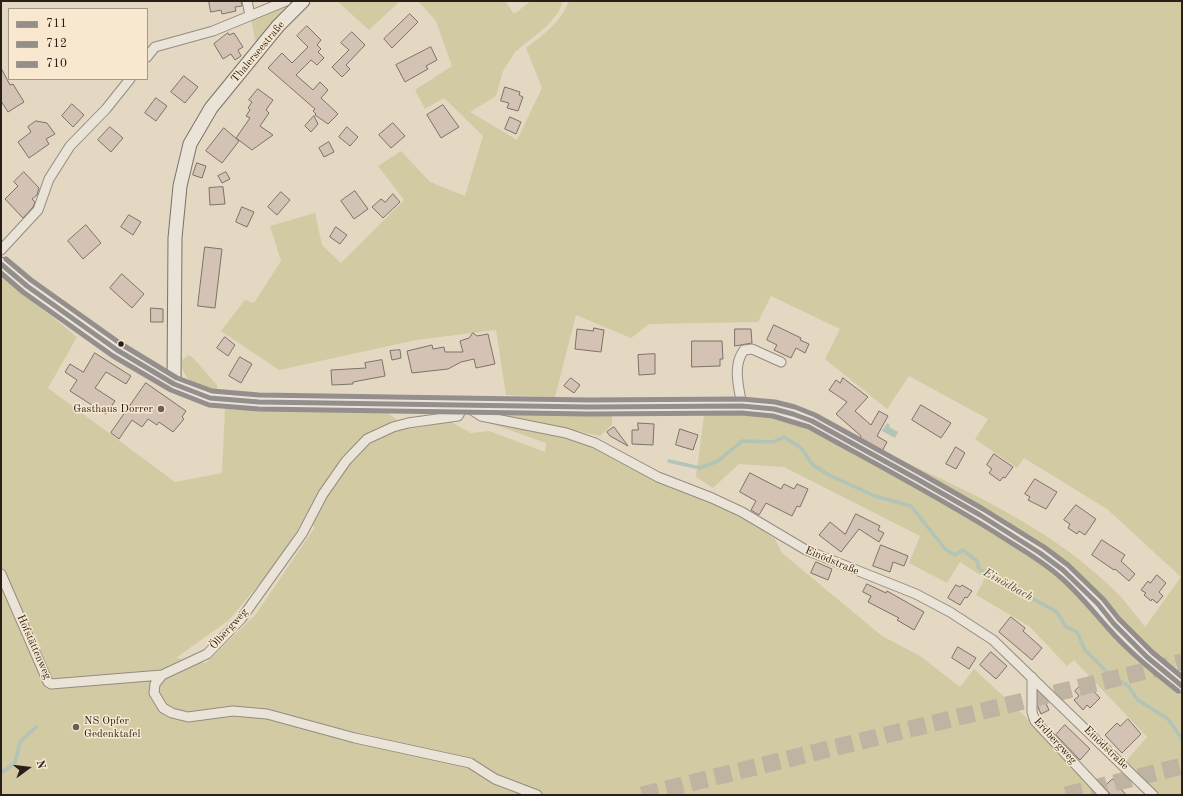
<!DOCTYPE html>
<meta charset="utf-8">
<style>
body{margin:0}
#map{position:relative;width:1183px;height:796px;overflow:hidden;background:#e4d8c3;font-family:"Old Standard TT",serif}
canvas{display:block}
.frame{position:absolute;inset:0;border:2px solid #291e18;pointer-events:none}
.legend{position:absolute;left:8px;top:8px;width:140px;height:72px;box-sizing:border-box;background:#f7e8cf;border:1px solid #a59786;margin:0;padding:5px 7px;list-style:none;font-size:12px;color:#291e18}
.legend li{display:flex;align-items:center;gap:8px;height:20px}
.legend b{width:20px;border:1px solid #a59786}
.north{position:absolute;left:8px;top:748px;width:40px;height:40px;-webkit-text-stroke:3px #f7e8cf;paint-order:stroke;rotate:75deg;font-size:11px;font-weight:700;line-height:16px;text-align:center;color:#291e18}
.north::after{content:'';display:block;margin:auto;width:14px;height:18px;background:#291e18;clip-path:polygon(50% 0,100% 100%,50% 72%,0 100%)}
</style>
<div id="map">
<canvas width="1183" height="796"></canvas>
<div class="frame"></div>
<ul class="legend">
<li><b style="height:5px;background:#948e8c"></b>711</li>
<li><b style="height:5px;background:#948e8c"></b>712</li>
<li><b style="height:5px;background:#948e8c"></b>710</li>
</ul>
<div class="north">N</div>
</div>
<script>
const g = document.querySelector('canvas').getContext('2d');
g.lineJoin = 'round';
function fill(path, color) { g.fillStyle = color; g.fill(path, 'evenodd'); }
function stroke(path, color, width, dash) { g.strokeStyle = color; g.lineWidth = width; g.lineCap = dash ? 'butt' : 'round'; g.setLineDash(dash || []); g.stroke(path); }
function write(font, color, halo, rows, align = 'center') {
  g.font = font + ' "Old Standard TT",serif'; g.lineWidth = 3; g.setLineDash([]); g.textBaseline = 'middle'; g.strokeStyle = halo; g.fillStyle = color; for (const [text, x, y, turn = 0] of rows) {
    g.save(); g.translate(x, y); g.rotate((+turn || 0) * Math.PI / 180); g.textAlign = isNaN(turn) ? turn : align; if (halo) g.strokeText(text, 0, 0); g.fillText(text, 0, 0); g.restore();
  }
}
fill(new Path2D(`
 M337,1H400L369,30Z
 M418,1H505L514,14L531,1H563L558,13L547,26L515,52L503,71L496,96L470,112L517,140L542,88L526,48C543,35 561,22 569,1H1182V657L1173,671L1137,639L1082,576L1032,538L965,498L897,460L898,459C977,495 1059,533 1120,596C1129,606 1137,617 1145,627L1181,577L1107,509L1024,458L1017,468L975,439L988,419L909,376L887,409L825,359L840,329L771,296L758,322L649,324L631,338L576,315L555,397L506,395L496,330L416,340L279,370L221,331L245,300L254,303L281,261L270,226L315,213L322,245L341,263L404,200L378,166L401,151L430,182L465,196L483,136L444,98L425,109L415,90L452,66L436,21Z
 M296,2L256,43L251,19L288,3Z
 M1,275L77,337L48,388L175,482L222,473L225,409L388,413L409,429L451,422L471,433L489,431L545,452L546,443L487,422L531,429L592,446L661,484L704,498L739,514L775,539L782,553L882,636L920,656L960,687L974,669L1028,719L1100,795H1ZM302,523L315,527L256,614L206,663L176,658L229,620L274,566Z
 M189,355L194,359L217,385V389C201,391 179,378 182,360Z
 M498,414L612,416V425L600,436Z
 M704,415C730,416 759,413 785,421C820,432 851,451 883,468C944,500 1011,534 1063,579C1087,600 1104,625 1126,648C1143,666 1163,680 1182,694V795H1158L1125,762L1147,737L1074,660L1067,666L1029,626L976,595L985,578L960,562L947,583L909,563L920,536L784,467L739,464L713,488L696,477Z`), '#d1caa3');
fill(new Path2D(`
 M887,423L890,425L889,427L898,432L895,438L882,431Z`), '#b2c3b8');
stroke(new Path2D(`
 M669,461L700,468L718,461L742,441L773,442L784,437L801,448L813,465L829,475L875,496L911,506L946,550L955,555L963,550L977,561L979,569L1057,612L1066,627L1077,632L1085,650L1109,674L1128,686L1138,700L1168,719L1182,739
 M1,773L15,763L20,742L36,727`), '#b2c3b8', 3.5);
const building = new Path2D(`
 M209,1H241L242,6L235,7L236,11L222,14L221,10L211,12Z
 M410,14L418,22L392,48L384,39Z
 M307,26L321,40L317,45L321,49L318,52L324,58L317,65L311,60L296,75L313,90L320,82L328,90L321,98L338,114L328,124L315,115L316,114L313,111L315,109L268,68L282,53L292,63L308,47L297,36Z
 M352,32L365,45L346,65L350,69L342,77L332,67L349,50L341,43Z
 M228,33L229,35L234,33L243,47L238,50L241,56L235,60L231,54L223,59L214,44Z
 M431,47L437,60L426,66L428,69L405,82L396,65Z
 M1,68L10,85L13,84L24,102L8,112L1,101Z
 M184,76L198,87L185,103L171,92Z
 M505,87L520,92L519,95L523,97L518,111L507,108L509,103L501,101Z
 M258,89L273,100L266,110L269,113L260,126L273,135L252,150L236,138L250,118L246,116L250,110L248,108L252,102L249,100Z
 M156,98L167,106L156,121L145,113Z
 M72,104L84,115L73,127L62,116Z
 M443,105L459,127L441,138L427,115Z
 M314,116L318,124L311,132L305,126Z
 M510,117L521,122L516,134L505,129Z
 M36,121L47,123L55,134L46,139L49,144L29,158L18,142L31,132L28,127Z
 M393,123L405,136L391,148L379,135Z
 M110,127L123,138L111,152L98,140Z
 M347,127L358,137L350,146L339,137Z
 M224,128L239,141L222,163L206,151Z
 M329,142L334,152L324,157L319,148Z
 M197,163L206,166L202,178L193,175Z
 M24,172L39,188L37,195L32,199L35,202L33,207L23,218L5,199L18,186L14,182Z
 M226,172L230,179L222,183L218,176Z
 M223,187L225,204L210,205L209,188Z
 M355,191L368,209L354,219L341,201Z
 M281,192L290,200L277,215L268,207Z
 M393,194L400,202L383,218L372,207L381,199L385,202Z
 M242,207L254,212L247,227L236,222Z
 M129,215L141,222L133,235L121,227Z
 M86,225L101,243L83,259L68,241Z
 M336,227L347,235L340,244L330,237Z
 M205,247L222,249L215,308L198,306Z
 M122,274L144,294L132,308L110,288Z
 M151,308L163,309V322H151Z
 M774,325L801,338L800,340L809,344L805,353L796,348L791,358L774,350L777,345L767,340Z
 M594,328L604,330L601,352L575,349L577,329L593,331Z
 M735,329H751L752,343L735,346Z
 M473,333L477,336L488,334L495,364L476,368L474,359L461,362L448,369L412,373L407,351L432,345L433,349L444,347L445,352H463L460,341L469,338Z
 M225,337L235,345L228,356L217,348Z
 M692,341H722L723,359H720V366L692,367Z
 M400,350L401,358L392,360L390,351Z
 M95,353L131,376L126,384L106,372L95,388L115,401L106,414L70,391L77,380L65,372L70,364L83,372Z
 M655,354V374L639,375L638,355Z
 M240,357L252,364L241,383L229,376Z
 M382,360L385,376L353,382V384L332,385L331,370L366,368L365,363Z
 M571,378L580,385L574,393L564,386Z
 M843,378L868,397L855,411L871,425L879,411L888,416L877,436L887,442L882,451L860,438L861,436L836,414L847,402L829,390L836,380L840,383Z
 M146,383L186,411L182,417L184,419L173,432L159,422L157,425L148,419L142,427L132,420L119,439L111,433Z
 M921,405L951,423L941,438L912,420Z
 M638,423L654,424L653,445L632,444V430H638Z
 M614,427L628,446L610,436L607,432Z
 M680,429L698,435L693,450L676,445Z
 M956,447L965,453L956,469L946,464Z
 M994,454L1013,467L1005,478L1003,477L1000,481L989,473L992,469L987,465Z
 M750,473L781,489L784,484L794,489L797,484L808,489L800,507L797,506L792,516L766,503L759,515L751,510L756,501L740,492Z
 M1035,479L1057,492L1046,509L1028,500L1030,497L1025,494Z
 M1076,505L1096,519L1085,535L1079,531L1077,534L1068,528L1070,524L1064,520Z
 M856,514L880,526L878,530L884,533L879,542L859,529L841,552L819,535L830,522L845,534Z
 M1102,540L1125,555L1121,561L1135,574L1129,581L1115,569L1114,570L1092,555Z
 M881,545L908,556L904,566L893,562L890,572L873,566Z
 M816,562L832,569L828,580L811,573Z
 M1157,575L1166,583L1159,592L1163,596L1157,603L1152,599L1151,601L1144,595L1146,593L1141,590L1148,581L1150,583Z
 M867,584L886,593L887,591L924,612L914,630L897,620L899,618L868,602L871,596L863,592Z
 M956,585L960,587L962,585L972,591L967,598L965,597L960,605L948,598Z
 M1011,617L1025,628L1023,631L1042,648L1032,660L999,632Z
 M958,647L976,658L969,669L952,658Z
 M991,652L1007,666L996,679L980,665Z
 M1085,682L1100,698L1090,708L1087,705L1083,710L1074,700L1079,696L1075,691Z
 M1043,697L1049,710L1041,714L1038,707V699Z
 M1128,719L1141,734L1122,753L1105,735L1117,723L1120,726Z
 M1065,725L1090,749L1080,760L1056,735Z
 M1113,779L1126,795H1111L1104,787Z`);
fill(building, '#d4c2b5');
stroke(building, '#7a7368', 1);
stroke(new Path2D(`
 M642,795L1182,662
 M1066,795L1182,766`), '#bfb3a1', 17, [17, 8]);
const minor = new Path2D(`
 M247,1L250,15
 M147,57L155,47L213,31L286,1
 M1,250L38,210L49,179L70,146L106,109L130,79
 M742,406C739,388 732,366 744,350L752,349L781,362
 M1,574L48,682L51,684L162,675
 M1032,677V712L1035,721L1104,795
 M537,795L495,779L470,763L355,738L267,714L233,711L188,717L172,713L163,708L154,693L155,684L162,675L207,654L241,619L302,534L323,494L346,461L367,439L393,427L408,423L458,416L464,405L481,416L566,433L595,443L658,477L712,498L742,512L806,550L916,594L950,612L993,640L1153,795`);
const secondary = new Path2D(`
 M1,264L27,286L117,350L174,384L210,398L259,402L589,407L742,406L774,409L793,414L812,421L917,479L980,515L1040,553L1063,570L1098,604L1114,624L1147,657L1182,686
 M174,384L175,238L180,186L190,144L211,108L278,26L303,1`);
stroke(minor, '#948c7f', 11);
stroke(secondary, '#7a7368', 15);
stroke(minor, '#e9e3d8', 9);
stroke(secondary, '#e9e3d8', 13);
stroke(new Path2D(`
 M1,264L27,286L117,350L174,384L210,398L259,402L589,407L742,406L774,409L793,414L812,421L917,479L980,515L1040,553L1063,570L1098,604L1114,624L1147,657L1182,686`), '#948e8c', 5);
stroke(new Path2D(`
 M1,273L23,292L113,356L171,390L209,405L259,409L589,414L742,413L773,416L809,427C872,462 935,495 996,533C1017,547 1040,559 1059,576C1077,591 1092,610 1108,628C1129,652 1154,672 1178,691`), '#948e8c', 5);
stroke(new Path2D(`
 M6,259L31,280L121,344L177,378L212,391L259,395L589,400L742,399L775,402L795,407L815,415L920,473L983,509L1044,547L1068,565L1103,599L1119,619L1152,652L1182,677`), '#948e8c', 5);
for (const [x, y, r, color] of [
 [121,344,3.5,"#291e18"],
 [161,409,4,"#6a5f54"],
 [76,727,4,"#6a5f54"]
]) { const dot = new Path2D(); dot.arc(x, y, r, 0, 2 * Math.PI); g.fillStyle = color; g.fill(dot); stroke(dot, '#f7e8cf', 1.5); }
write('11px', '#291e18', '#f7e8cf', [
 ["Thalerseestraße",258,52,-50],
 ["Einödstraße",832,561,23],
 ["Ölbergweg",229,629,-48],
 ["Hofstättenweg",34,647,66],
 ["Erdbergweg",1055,741,48],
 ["Einödstraße",1106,748,44]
]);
write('11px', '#291e18', '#f7e8cf', [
 ["Gasthaus Dorrer",153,409],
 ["NS Opfer",84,721,"left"],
 ["Gedenktafel",84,734,"left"]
], 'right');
write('italic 12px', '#4c4d47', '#f7e8cf', [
 ["Einödbach",1008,585,29]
]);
</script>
